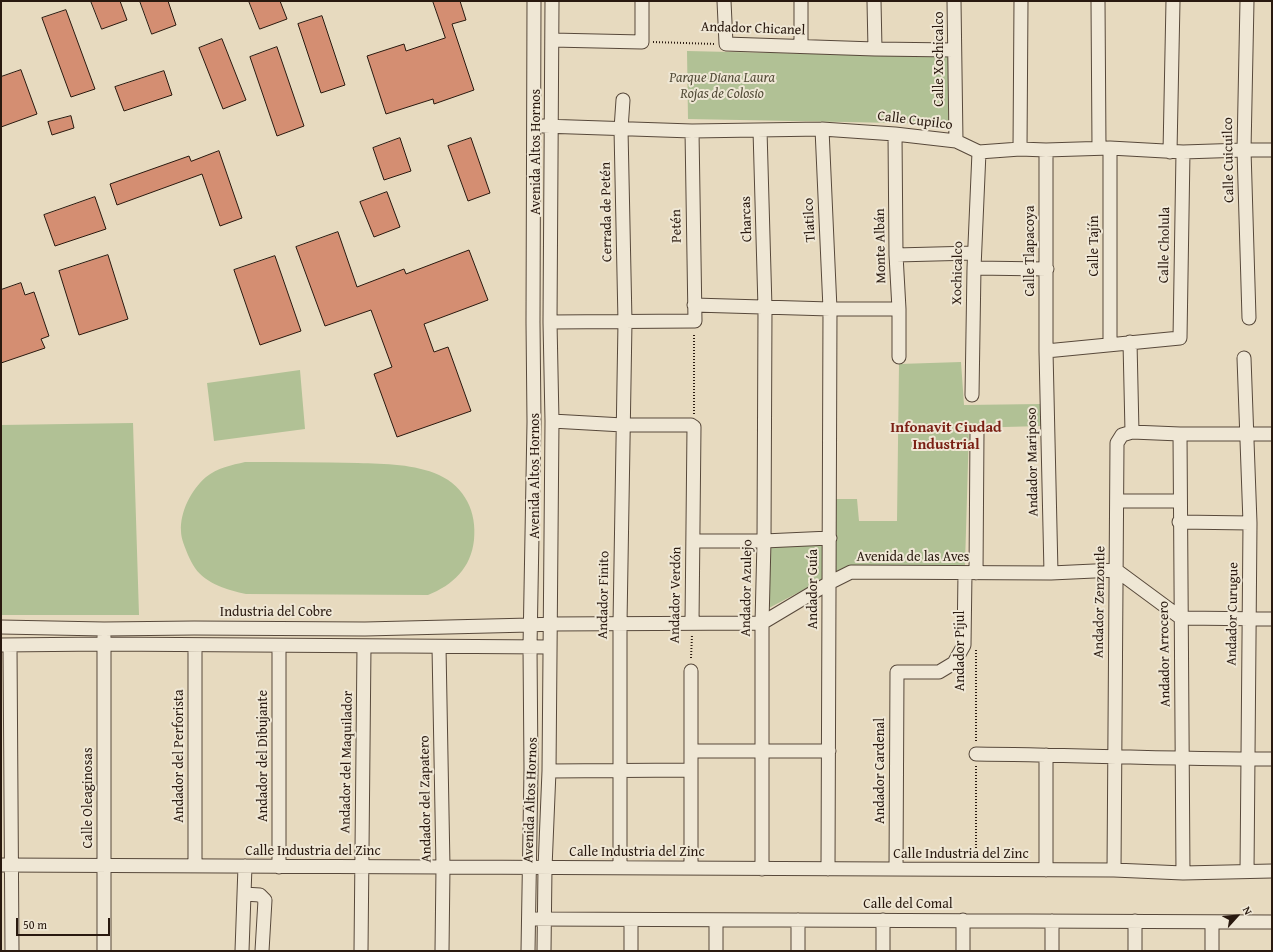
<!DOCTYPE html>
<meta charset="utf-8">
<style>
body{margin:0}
#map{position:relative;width:1273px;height:952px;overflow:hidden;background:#e7dabf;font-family:"Gentium Book Plus",serif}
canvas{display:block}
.frame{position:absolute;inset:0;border:2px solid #29190f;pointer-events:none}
.north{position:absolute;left:1217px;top:896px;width:40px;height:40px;-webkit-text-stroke:3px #efe7d5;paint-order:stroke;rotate:63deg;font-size:11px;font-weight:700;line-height:16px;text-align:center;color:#29190f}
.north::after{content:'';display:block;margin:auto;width:14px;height:18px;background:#29190f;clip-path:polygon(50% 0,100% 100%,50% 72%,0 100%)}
.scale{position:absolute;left:16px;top:918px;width:94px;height:18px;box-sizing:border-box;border:2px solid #29190f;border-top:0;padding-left:5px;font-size:12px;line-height:14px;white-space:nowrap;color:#29190f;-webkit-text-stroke:3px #efe7d5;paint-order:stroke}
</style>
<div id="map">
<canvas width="1273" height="952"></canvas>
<div class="frame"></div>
<div class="north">N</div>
<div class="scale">50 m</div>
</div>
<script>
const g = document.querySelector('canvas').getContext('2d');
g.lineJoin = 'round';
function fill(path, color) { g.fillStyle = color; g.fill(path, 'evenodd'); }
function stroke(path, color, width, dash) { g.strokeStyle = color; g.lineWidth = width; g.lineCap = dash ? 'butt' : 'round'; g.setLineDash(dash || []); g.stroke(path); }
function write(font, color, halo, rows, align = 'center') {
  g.font = font + ' "Gentium Book Plus",serif'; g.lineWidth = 4; g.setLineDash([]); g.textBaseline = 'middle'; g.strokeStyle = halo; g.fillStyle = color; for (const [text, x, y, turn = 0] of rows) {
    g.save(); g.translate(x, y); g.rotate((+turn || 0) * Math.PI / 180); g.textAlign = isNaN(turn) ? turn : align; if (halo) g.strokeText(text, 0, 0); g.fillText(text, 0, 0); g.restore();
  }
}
fill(new Path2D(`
 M687,51L949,57V124L688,119Z
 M961,362L964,405L1041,404V426L969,428L965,565L852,566L835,573L769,608L770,534L835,531V499H857L859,521H897L899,364Z
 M300,370L305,429L214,441L207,383Z
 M133,423L139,615H1V425Z
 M245,462C283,462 321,462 358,463C385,464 415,464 439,475C465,487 477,512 474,540C471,568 453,585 428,595L246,594C228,590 206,584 195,568C192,564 190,559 188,555C185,547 181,539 181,531C180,512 191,490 206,477C217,468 232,465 245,462Z`), '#b1c195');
const building = new Path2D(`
 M91,1H120L127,20L102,29Z
 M140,1H168L176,25L152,34Z
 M249,1H280L287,19L260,29Z
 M433,1H460L466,20L452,24L474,90L434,104L433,99L386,114L367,56L404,44L406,51L445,38Z
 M66,10L95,89L71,97L42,18Z
 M322,16L345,85L321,93L298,24Z
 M222,39L246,100L223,109L199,48Z
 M277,47L304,126L277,136L250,57Z
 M21,70L37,114L1,127V77Z
 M164,71L172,95L124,111L115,87Z
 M71,116L74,128L52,135L48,122Z
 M400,138L411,171L384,180L373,148Z
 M471,138L490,193L468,201L448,146Z
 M219,151L242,218L220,226L202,174L117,205L110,184L189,156L191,161Z
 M387,192L400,227L374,237L360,202Z
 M95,197L106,229L55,246L44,215Z
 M338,232L357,287L404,269L406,274L469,250L488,300L424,324L434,352L448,347L471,411L397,437L374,374L392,367L371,310L325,326L296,247Z
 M108,255L128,319L79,335L59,271Z
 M275,256L301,331L260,345L234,270Z
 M21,283L25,295L34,292L49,336L41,339L45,348L1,363V290Z`);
fill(building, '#d48e72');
stroke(building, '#29190f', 1);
const minor = new Path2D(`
 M724,1L726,44L875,49L954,50
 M801,1V46
 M874,1L875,49
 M954,1L956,141
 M1098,1L1099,148
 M1247,1L1244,150L1249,318
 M552,40L642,42V1
 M543,126L692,131L822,129L895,134L956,141L979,152L1020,149L1046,150L1110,148L1183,152L1244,150H1272
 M822,129L830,309L828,869
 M760,130L765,308L764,541L762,623V869
 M895,134L896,255L899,309V357
 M1020,149L1021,1
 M1046,150V351L1051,573
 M1170,152L1173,1
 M896,255L974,253
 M974,268L1047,269
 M694,305L830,309H899
 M550,322L695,321L692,131
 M1110,344V148
 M1046,351L1180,338L1183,152
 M1244,358L1250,523L1247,871
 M972,395L974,268L979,152
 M552,421L623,425H691L694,427L692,623
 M1132,432L1180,434H1272
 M1180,434L1183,873
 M1118,501H1179
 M1179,522L1250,523
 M693,541H764L830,538
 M976,573L977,432
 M1,627L104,629L194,628L365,629L530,625L550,624L762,623L829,583L851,572L1051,573L1116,570L1181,618L1272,619
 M104,637V951
 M1,645L104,644L549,647
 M10,646L12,951
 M439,647L443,867L442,951
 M691,751H829
 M976,754C1075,755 1173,759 1272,759
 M549,771L691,770
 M1,865L1114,870L1183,873L1272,871
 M195,866V645
 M279,867V646
 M620,868V623L625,322L621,129L623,100
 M691,868V671
 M896,869L897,672H939L954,663L964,645L965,573
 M1046,870V755
 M1114,870L1117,443L1122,435L1132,432L1130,342
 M244,894L260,895L265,900L262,951
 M536,919L1272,922
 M631,920V951
 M963,920V951
 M242,951L245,866
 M361,951L364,646
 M528,951L531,770L530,647L534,422L533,322L534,1
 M544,951L545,868L549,771L552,421L550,322L552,1
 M716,951V920
 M798,951V920
 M883,951V920
 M1052,951V921
 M1135,951V921
 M1212,951V922`);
stroke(minor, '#58493b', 15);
stroke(new Path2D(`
 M653,42L715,44
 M694,414V333
 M691,658L692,635
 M976,741V650
 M976,857V766`), '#29190f', 2, [1, 2]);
stroke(minor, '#efe7d5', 13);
write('14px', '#29190f', '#efe7d5', [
 ["Andador Chicanel",753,29,2],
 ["Calle Xochicalco",939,59,-90],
 ["Calle Cupilco",915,121,7],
 ["Avenida Altos Hornos",536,152,-90],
 ["Calle Cuicuilco",1229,160,-91],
 ["Cerrada de Petén",607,212,-91],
 ["Charcas",747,219,-92],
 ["Tlatilco",810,220,-93],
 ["Petén",677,226,-91],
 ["Calle Cholula",1165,245,-89],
 ["Monte Albán",881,246,-91],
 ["Calle Tajín",1094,246,-90],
 ["Calle Tlapacoya",1030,251,-90],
 ["Xochicalco",958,273,-89],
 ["Andador Mariposo",1033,462,-91],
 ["Avenida Altos Hornos",535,476,-90],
 ["Avenida de las Aves",913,557],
 ["Andador Azulejo",747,588,-89],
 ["Andador Guía",813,589,-90],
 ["Andador Finito",604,595,-89],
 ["Andador Verdón",676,595,-89],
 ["Andador Zenzontle",1100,602,-89],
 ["Industria del Cobre",276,612],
 ["Andador Curugue",1233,614,-89],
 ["Andador Pijul",960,651,-90],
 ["Andador Arrocero",1165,654,-91],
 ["Andador del Perforista",179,756,-90],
 ["Andador del Dibujante",263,756,-90],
 ["Andador del Maquilador",347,762,-89],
 ["Andador Cardenal",880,771,-90],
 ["Calle Oleaginosas",88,798,-90],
 ["Andador del Zapatero",426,799,-91],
 ["Avenida Altos Hornos",531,800,-88],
 ["Calle Industria del Zinc",313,851],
 ["Calle Industria del Zinc",637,852],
 ["Calle Industria del Zinc",961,854],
 ["Calle del Comal",908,904]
]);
write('italic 14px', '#524b37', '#efe7d5', [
 ["Parque Diana Laura",722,78],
 ["Rojas de Colosio",722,94]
]);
write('bold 15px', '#7a1f14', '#efe7d5', [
 ["Infonavit Ciudad",946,428],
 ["Industrial",946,445]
]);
</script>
